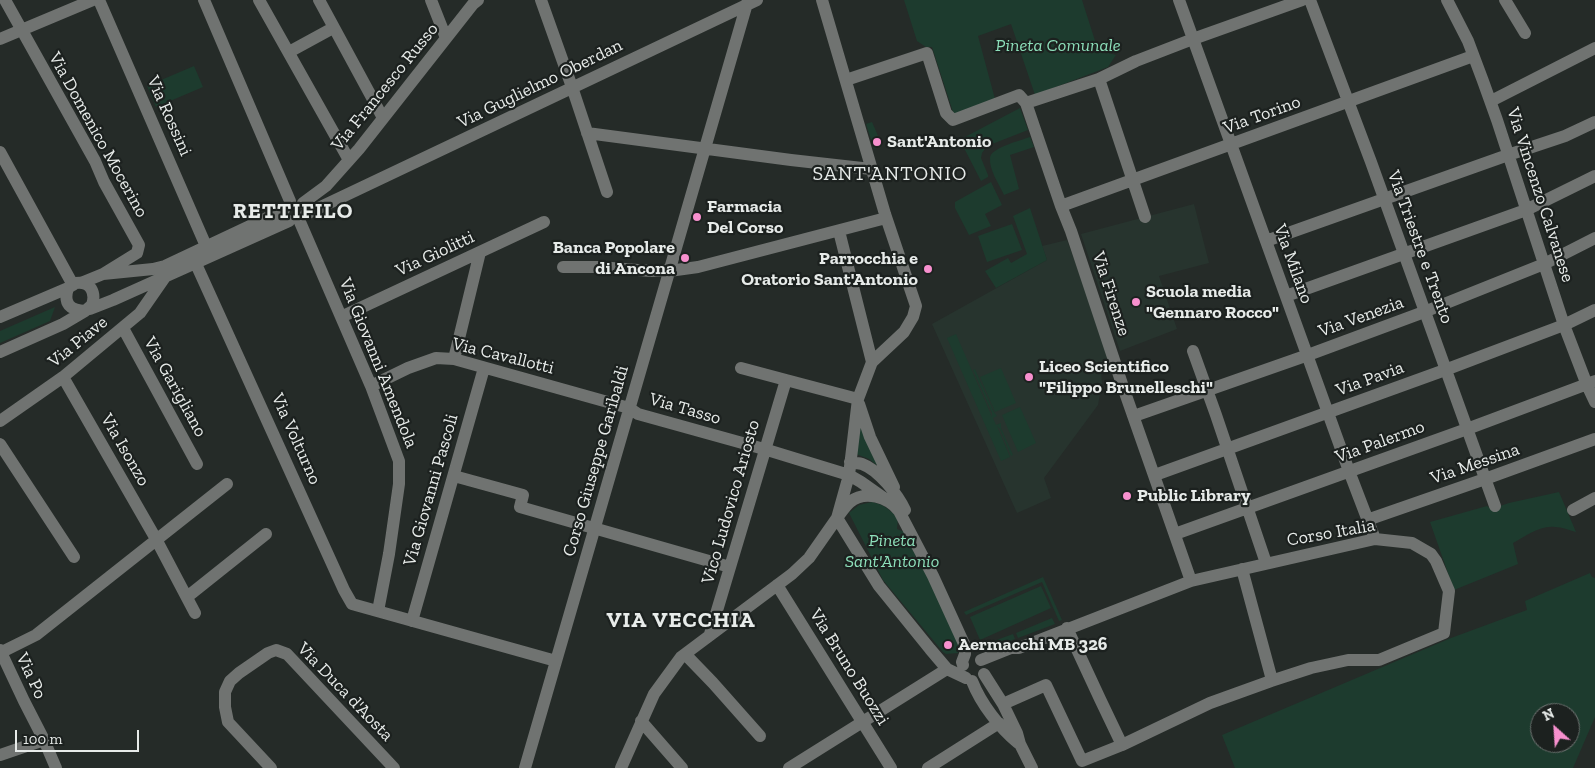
<!DOCTYPE html>
<style>
body{margin:0}
#map{position:relative;width:1595px;height:768px;overflow:hidden;background:#252b28;font-family:"Zilla Slab",serif}
canvas{display:block}
.north{position:absolute;left:1530px;top:703px;width:50px;height:50px;box-sizing:border-box;background:#1c211f;border:1px solid #6d7270;border-radius:50%;rotate:334deg;font-size:14px;font-weight:700;line-height:20px;text-align:center;color:#e7ebe9}
.north::after{content:'';display:block;margin:auto;width:18px;height:22px;background:#f790ce;clip-path:polygon(50% 0,100% 100%,50% 72%,0 100%)}
.scale{position:absolute;left:15px;top:730px;width:124px;height:22px;box-sizing:border-box;border:2px solid #e7ebe9;border-top:0;padding-left:6px;font-size:15px;line-height:18px;white-space:nowrap;color:#e7ebe9;-webkit-text-stroke:4px #1c211f;paint-order:stroke}
</style>
<div id="map">
<canvas width="1595" height="768"></canvas>
<div class="north">N</div>
<div class="scale">100 m</div>
</div>
<script>
const g = document.querySelector('canvas').getContext('2d');
g.lineJoin = 'round';
function fill(path, color) { g.fillStyle = color; g.fill(path, 'evenodd'); }
function stroke(path, color, width, dash) { g.strokeStyle = color; g.lineWidth = width; g.lineCap = dash ? 'butt' : 'round'; g.setLineDash(dash || []); g.stroke(path); }
function write(font, color, halo, rows, align = 'center') {
  g.font = font + ' "Zilla Slab",serif'; g.lineWidth = 4.5; g.setLineDash([]); g.textBaseline = 'middle'; g.strokeStyle = halo; g.fillStyle = color; for (const [text, x, y, turn = 0] of rows) {
    g.save(); g.translate(x, y); g.rotate((+turn || 0) * Math.PI / 180); g.textAlign = isNaN(turn) ? turn : align; if (halo) g.strokeText(text, 0, 0); g.fillText(text, 0, 0); g.restore();
  }
}
fill(new Path2D(`
 M1194,204L1209,263L1159,276L1177,329L1120,351L1081,234Z
 M1067,240L1113,365L1101,371L1102,383L1098,405L1044,478L1051,498L1017,513L932,324L1047,260L1042,246Z`), '#27342e');
fill(new Path2D(`
 M904,0H1082L1098,50L1116,55L1108,67L1035,95L1011,24L978,36L995,99L954,115L932,47H926L917,41Z
 M194,66L203,87L156,107L147,86Z
 M1020,108L1028,130L987,146L982,153L981,158L988,175V177L981,181L964,148L963,138Z
 M872,122L882,145L874,149L866,124Z
 M1030,137L1034,147L1010,155L1019,189L1004,195C999,184 989,170 990,158C990,148 1022,140 1030,137Z
 M991,182L1002,205L985,214L991,226L969,235L955,208V202Z
 M1030,208L1047,260L996,288L985,271L1008,258L1011,263L1027,254L1013,216Z
 M1012,224L1022,250L987,262L978,236Z
 M55,307L50,321L0,343V331Z
 M956,334L992,417V413L973,370L975,369L994,412L997,416L993,418L996,425L1001,423V428L1013,455L1011,456L1000,429L997,426L1010,457L1001,461L947,338Z
 M1001,368L1016,403L995,412L980,377Z
 M1020,407L1036,443L1018,452L1002,415Z
 M860,425L879,467L869,459L856,454Z
 M1559,492L1576,532C1569,530 1562,527 1555,527C1540,525 1526,536 1513,543L1518,564L1454,590L1430,522L1487,506L1491,509L1509,503Z
 M872,502C883,504 890,510 898,518L897,529L907,533L916,551L915,558L923,564L960,647L958,653L946,654L943,652L883,580L849,513L859,505Z
 M1590,573L1592,577L1595,578V717L1573,768H1235L1222,735L1451,638L1527,610L1525,601ZM1540,713H1570V743H1540Z
 M1043,577L1062,620L1059,621L1042,582L966,615L964,612Z
 M1041,586L1051,608L980,640L970,617Z
 M1052,618L1055,624L1018,638L1016,633Z
 M1013,634L1015,639L983,651L980,646Z`), '#1d3b2e');
stroke(new Path2D(`
 M5,0L95,161L104,182L139,245L137,253L103,274
 M99,0L206,246
 M204,0L290,201
 M259,0L349,160
 M319,0L383,118
 M431,0L446,38
 M541,0L572,87L607,192
 M1179,0L1349,471L1375,539
 M1310,0L1371,162L1495,506
 M1447,0L1468,41L1483,81L1497,120L1564,325L1587,385L1595,402
 M1505,0L1525,33
 M0,39L93,0
 M289,52L333,28
 M1099,79L1145,217
 M846,80L927,53L946,113L953,120L1019,95L1026,103L1099,79L1136,61L1193,39L1302,0
 M1491,101L1595,48
 M1026,103L1061,206L1071,231L1122,384L1191,581
 M587,133L791,160L871,169
 M0,152L73,285
 M303,203L326,186L359,149L473,4L478,0
 M1061,206L1473,56
 M306,214L757,0
 M300,222L371,386L399,461V484L389,554L378,611
 M839,231L872,362
 M1266,241L1508,155L1565,136L1595,122
 M196,264L344,590L352,604L556,661
 M563,267H599L651,271L669,270
 M669,271L698,267L886,218
 M76,283C91,281 96,293 92,305L85,311C70,310 63,304 68,288Z
 M81,283L103,274L153,269L165,266L284,210
 M1286,296L1526,210L1595,176
 M90,309L113,300L289,221
 M0,317L68,288
 M341,317L544,222
 M123,328L197,464
 M1193,351L1216,415L1266,563
 M0,352L63,324L85,311
 M454,359L480,252
 M741,368L786,380
 M63,377L156,539L195,613
 M371,386L408,368L436,358L454,359L629,408L638,414L764,449L849,475L861,482L895,506
 M859,404L870,437L894,487
 M1134,416L1308,355L1424,312L1544,264L1595,238
 M0,421L63,377L140,313L165,277
 M0,444L74,557
 M850,462C854,463 859,463 862,464C879,470 898,495 905,510
 M1155,475L1445,370L1564,325L1595,310
 M454,476L523,495L520,507L730,567
 M1573,510L1595,498
 M1367,520L1485,479L1595,439
 M1175,534L1467,429L1595,381
 M1242,569L1272,680
 M777,585L891,768
 M187,597L266,534
 M412,621L484,368
 M1067,628L1100,699L1122,745
 M710,634L786,380L858,399
 M0,650L24,701L44,740L56,768
 M0,653L36,635L227,484
 M685,654L713,683L760,736
 M981,660L1011,648H1019L1191,581L1375,539L1412,543L1431,554L1436,561L1449,591L1444,633L1379,660H1348L1311,668L1271,681L1210,703L1122,745L1082,761L1046,685L1003,704
 M963,665L962,662L965,654V646L933,576L899,511C888,497 865,490 850,502C845,506 841,513 837,518L879,586L930,649L947,669L966,678
 M984,674L1003,704L1017,733L1020,744L1032,768
 M972,681C981,704 999,727 1018,743
 M641,721L682,768
 M0,755L44,740
 M271,768L228,722L225,707V692L230,681L239,673L268,653L276,650L287,654L394,768
 M525,768L748,0
 M621,768L654,694L681,657L792,574L809,558L837,518L849,475L858,399L872,362L904,332L913,317L916,306L885,214L822,0
 M789,768L947,669
 M928,768L999,723`), '#707371', 12);
for (const [x, y, r, color] of [
 [877,142,5,"#f790ce"],
 [697,217,5,"#f790ce"],
 [685,258,5,"#f790ce"],
 [928,269,5,"#f790ce"],
 [1136,302,5,"#f790ce"],
 [1029,377,5,"#f790ce"],
 [1127,496,5,"#f790ce"],
 [948,645,5,"#f790ce"]
]) { const dot = new Path2D(); dot.arc(x, y, r, 0, 2 * Math.PI); g.fillStyle = color; g.fill(dot); stroke(dot, '#1c211f', 2); }
write('italic 18px', '#8ddfba', '#1c211f', [
 ["Pineta Comunale",1058,46],
 ["Pineta",892,541],
 ["Sant'Antonio",892,562]
]);
write('18px', '#e7ebe9', '#1c211f', [
 ["Via Guglielmo Oberdan",540,84,-26],
 ["Via Francesco Russo",385,87,-51],
 ["Via Torino",1262,115,-20],
 ["Via Rossini",169,116,66],
 ["Via Domenico Mocerino",98,135,61],
 ["Via Vincenzo Calvanese",1540,195,72],
 ["Via Triestre e Trento",1420,247,70],
 ["Via Giolitti",435,254,-25],
 ["Via Milano",1293,264,70],
 ["Via Firenze",1111,294,72],
 ["Via Venezia",1361,317,-20],
 ["Via Piave",78,342,-39],
 ["Via Cavallotti",503,356,14],
 ["Via Giovanni Amendola",378,363,68],
 ["Via Pavia",1370,379,-20],
 ["Via Garigliano",175,387,61],
 ["Via Tasso",685,409,16],
 ["Via Volturno",296,439,66],
 ["Via Palermo",1380,442,-20],
 ["Via Isonzo",125,450,60],
 ["Corso Giuseppe Garibaldi",596,461,-74],
 ["Via Messina",1475,464,-19],
 ["Via Giovanni Pascoli",431,490,-74],
 ["Vico Ludovico Ariosto",731,502,-74],
 ["Corso Italia",1331,533,-10],
 ["Via Bruno Buozzi",849,667,58],
 ["Via Po",31,676,65],
 ["Via Duca d'Aosta",345,692,46]
]);
write('bold 18px', '#e7ebe9', '#1c211f', [
 ["Sant'Antonio",887,142],
 ["Farmacia",707,207],
 ["Del Corso",707,228],
 ["Banca Popolare",675,248,"right"],
 ["di Ancona",675,269,"right"],
 ["Parrocchia e",918,259,"right"],
 ["Oratorio Sant'Antonio",918,280,"right"],
 ["Scuola media",1146,292],
 ["\"Gennaro Rocco\"",1146,313],
 ["Liceo Scientifico",1039,367],
 ["\"Filippo Brunelleschi\"",1039,388],
 ["Public Library",1137,496],
 ["Aermacchi MB 326",958,645]
], 'left');
g.letterSpacing = '1px';
write('20px', '#e7ebe9', '#1c211f', [
 ["SANT'ANTONIO",890,174]
]);
g.letterSpacing = '0px';
g.letterSpacing = '1px';
write('bold 22px', '#e7ebe9', '#1c211f', [
 ["RETTIFILO",293,212],
 ["VIA VECCHIA",681,621]
]);
g.letterSpacing = '0px';
</script>
